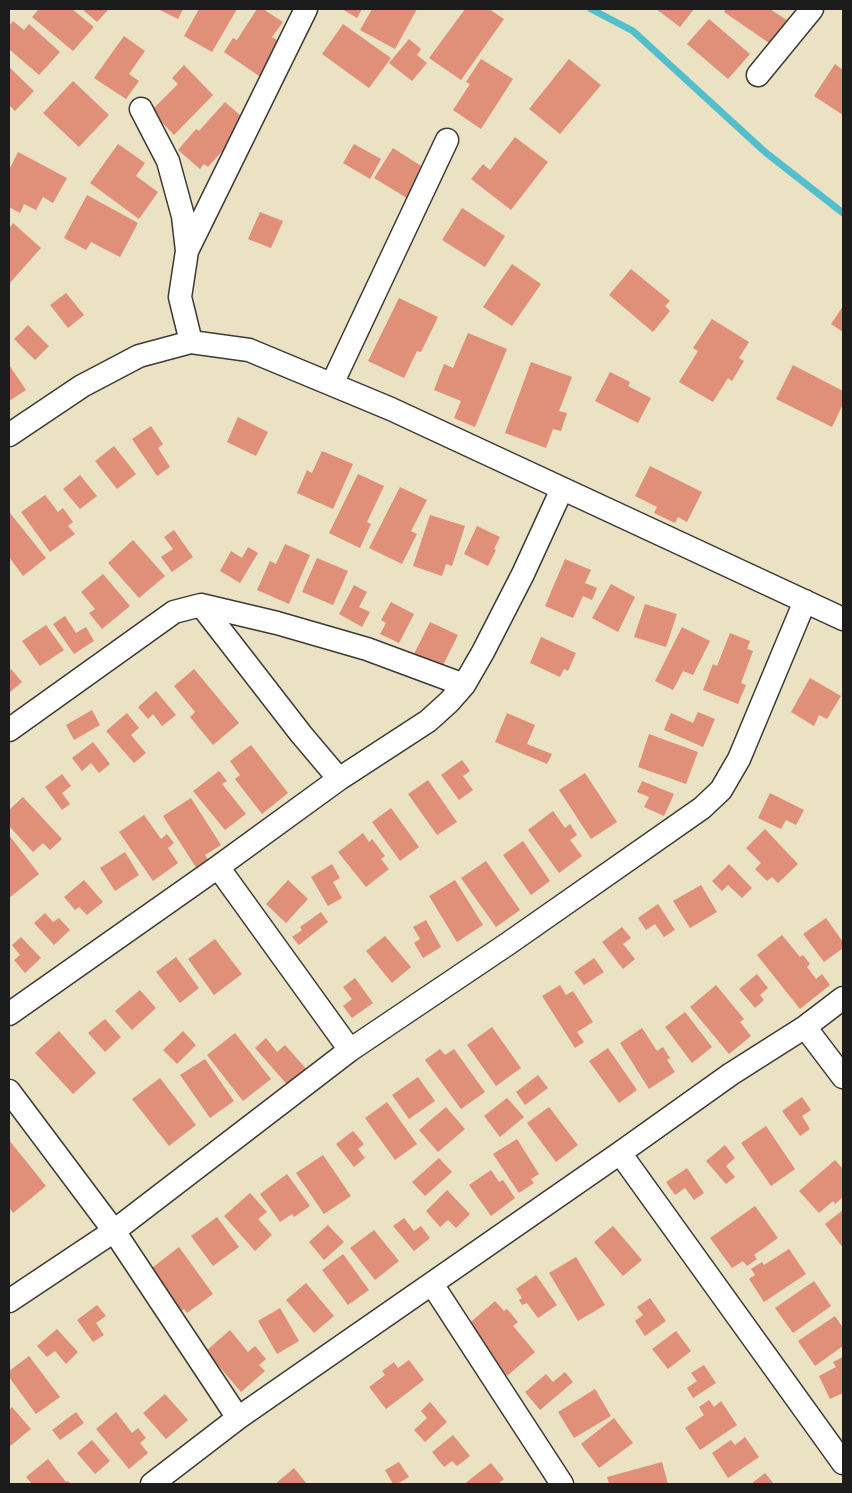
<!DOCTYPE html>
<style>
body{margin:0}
#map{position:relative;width:852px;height:1493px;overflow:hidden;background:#ebe2c3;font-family:"Comic Neue",sans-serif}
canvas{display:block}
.frame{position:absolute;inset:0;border:10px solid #1c1c1c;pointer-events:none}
</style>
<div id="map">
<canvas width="852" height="1493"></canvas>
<div class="frame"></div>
</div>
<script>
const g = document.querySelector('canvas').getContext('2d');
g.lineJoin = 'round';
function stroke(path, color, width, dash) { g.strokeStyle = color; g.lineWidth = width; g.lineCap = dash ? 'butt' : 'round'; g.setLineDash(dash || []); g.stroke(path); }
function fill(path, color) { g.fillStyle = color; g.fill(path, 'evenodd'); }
stroke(new Path2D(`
 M591,9L633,31L765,152L843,213`), '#53bfcd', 7);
fill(new Path2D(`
 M39,9H72L94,27L73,51L32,17Z
 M82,9H109L97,22Z
 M158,9H183L178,19Z
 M199,9H237L212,52L184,36Z
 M257,9H263L283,22L272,37L280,42L265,80L224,52L233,38L237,40Z
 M342,9H362L357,18Z
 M372,9H417L395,49L360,30Z
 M465,9H489L504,19L461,80L429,58Z
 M656,9H694L680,27Z
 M726,9H770L788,21L772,45L724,12Z
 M709,19L750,54L728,79L687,44Z
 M13,21L24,30L29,24L60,52L39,75L9,49V26Z
 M343,24L391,58L369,88L322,54Z
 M124,36L145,51L129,74L139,81L126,99L94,78Z
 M409,39L421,49L417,55L427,63L412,81L389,63Z
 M481,59L513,79L481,129L453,110L470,84L466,82Z
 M569,59L601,85L560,134L529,109Z
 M835,64L843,70V115L814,96Z
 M184,65L213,95L174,135L151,111L178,84L172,78Z
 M9,67L34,91L15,111L9,105Z
 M73,81L109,115L79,147L43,113Z
 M225,102L248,122L208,167L204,164L200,169L178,150L196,129L199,131Z
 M515,137L548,162L511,210L471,179L483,164L490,170Z
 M118,144L145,163L136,176L158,192L139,219L90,183Z
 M354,144L381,159L370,179L343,163Z
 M393,148L429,171L410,200L374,178Z
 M18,152L67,178L53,203L43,197L36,210L24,204L20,213L9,207V170Z
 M87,195L138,223L120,257L91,242L86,250L64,238Z
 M462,208L505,236L485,267L442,240Z
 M260,212L283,221L271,248L248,239Z
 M13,223L41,248L9,284V229Z
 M512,264L541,284L512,326L483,307Z
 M631,269L670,301L665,306L670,311L653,332L609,295Z
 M66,293L84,315L68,328L50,305Z
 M399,298L438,317L421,352L417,351L404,378L368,361Z
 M843,306V332L831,324Z
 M712,319L749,342L739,358L744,361L732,381L728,378L713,402L679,382L698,351L693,348Z
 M28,325L49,346L35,360L14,339Z
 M468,333L507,349L475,427L454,418L461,401L434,390L444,364L453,368Z
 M531,362L572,377L559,411L567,413L561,431L553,429L546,448L505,433Z
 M9,365L26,390L9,401Z
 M793,365L843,391V404L832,427L776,399Z
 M610,372L630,382L628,386L651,398L638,423L595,401Z
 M238,417L268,432L256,456L227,442Z
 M151,426L163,444L158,448L170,467L157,476L132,439Z
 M114,446L136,474L117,489L95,461Z
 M322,451L353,464L333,509L297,493L307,470L312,473Z
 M650,466L702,492L687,522L678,517L675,523L654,513L657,507L635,496Z
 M358,474L384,486L367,522L371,524L360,548L329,533Z
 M80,475L97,496L80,509L63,489Z
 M400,487L427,500L411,531L417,534L402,564L369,548Z
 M45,495L58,512L63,508L73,522L68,526L75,534L50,552L21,512Z
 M10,513L46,558L23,576L9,557V514Z
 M430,515L465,526L452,566L446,564L442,576L413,566Z
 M477,526L500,537L494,549L496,550L488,566L464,554Z
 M174,530L193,557L172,572L161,557L173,549L164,537Z
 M133,540L165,576L139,598L108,563Z
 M285,544L310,555L289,604L257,590L270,561L276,564Z
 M248,547L258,553L240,583L220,571L231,551L242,558Z
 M317,558L348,571L333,605L302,592Z
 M565,559L591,570L585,583L597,588L592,600L583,596L573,618L545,606Z
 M103,574L130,606L102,629L89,613L95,609L81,592Z
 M611,584L635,597L618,632L592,618Z
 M354,585L367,592L359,607L370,612L362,627L339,614Z
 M391,602L414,614L399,643L380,634L386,623L381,620Z
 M645,604L677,614L666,647L634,637Z
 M65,616L76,633L86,627L94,641L74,654L53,624Z
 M430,622L458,635L442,667L414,654Z
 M46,625L64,650L40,666L22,641Z
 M682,627L710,641L693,675L683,671L673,690L655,681Z
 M730,633L750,641L747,649L753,651L741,683L746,685L738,704L703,690L713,664L717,666Z
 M541,637L576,653L568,671L564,669L560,677L530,663Z
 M11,669L22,682L9,693V672Z
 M194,669L239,723L213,745L190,717L195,712L174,686Z
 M810,678L841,696L827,719L819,715L814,726L791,712Z
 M156,691L176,715L162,726L153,714L148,719L138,707Z
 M92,710L100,725L74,740L66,725Z
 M698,712L715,719L703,747L664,730L671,713L693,723Z
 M127,713L139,728L131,735L146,753L134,763L106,731Z
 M507,713L535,725L527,744L552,754L547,764L495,742Z
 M649,734L698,752L686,784L638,767Z
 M93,742L110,764L99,773L91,763L82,771L72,758Z
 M251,745L288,793L262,814L235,779L240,775L230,761Z
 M462,760L470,771L463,776L473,790L459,800L441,775Z
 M219,771L227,781L222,784L246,814L225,830L193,791Z
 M585,773L617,822L591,839L559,790Z
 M62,774L71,786L62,793L70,804L62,810L45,787Z
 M428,780L457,822L437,835L408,794Z
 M642,781L674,794L664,816L644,807L649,797L637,792Z
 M770,793L804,810L796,825L786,820L781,829L758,818Z
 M23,797L62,839L50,850L43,843L33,852L9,826V810Z
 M191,798L221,845L205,855L209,862L197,869L163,816Z
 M391,808L419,847L400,861L372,822Z
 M553,811L565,828L570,824L577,835L570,840L582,856L559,873L528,830Z
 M144,815L161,839L167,834L174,843L168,848L178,863L153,881L119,832Z
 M765,829L798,864L778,883L772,877L767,881L755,869L761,863L746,848Z
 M363,833L369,842L372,839L385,856L381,859L389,869L366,887L338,852Z
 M9,835L39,874L9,898Z
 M523,841L550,881L531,895L503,855Z
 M125,852L139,875L115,891L100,868Z
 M486,861L520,910L496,927L461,878Z
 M332,864L340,878L333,882L342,898L328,906L311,877Z
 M729,864L752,888L742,898L728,885L722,891L712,881Z
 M84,880L103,902L87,915L79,907L75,910L64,897Z
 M288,880L308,899L286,923L266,904Z
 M455,880L483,925L457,942L429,896Z
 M701,885L717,912L690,928L673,901Z
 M658,904L675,930L664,937L655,924L646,930L638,918Z
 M321,912L328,922L299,945L292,937L302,930L300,927Z
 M45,913L53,922L59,918L70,930L54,945L34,923Z
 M826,918L843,942V948L824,962L803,934Z
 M426,920L441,947L423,958L414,943L420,939L413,927Z
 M622,927L631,938L623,944L635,959L623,969L602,942Z
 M782,935L800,957L803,955L810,964L807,967L816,979L822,974L830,985L800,1009L757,955Z
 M385,936L411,967L392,983L366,951Z
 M21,937L41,958L25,973L14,960L20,955L12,945Z
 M215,939L242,974L214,995L188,959Z
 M176,957L199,988L180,1003L156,972Z
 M594,958L604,972L584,985L574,972Z
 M757,974L768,988L760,995L764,1000L755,1008L739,989Z
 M355,978L373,1003L352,1018L343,1006L352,999L343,987Z
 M560,985L566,995L573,991L593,1022L577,1032L584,1042L575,1048L542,996Z
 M716,985L744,1019L740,1022L751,1036L729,1054L690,1007Z
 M140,990L156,1008L132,1030L115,1011Z
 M685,1012L712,1047L692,1063L665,1027Z
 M105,1019L121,1037L105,1052L88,1033Z
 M492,1027L521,1068L496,1086L467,1045Z
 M642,1028L657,1051L663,1047L670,1058L667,1060L675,1072L649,1089L620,1043Z
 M59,1031L96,1073L73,1094L35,1053Z
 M183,1031L196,1045L177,1064L163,1050Z
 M235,1033L271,1079L243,1101L207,1055Z
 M266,1038L277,1052L285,1045L309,1072L290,1088L255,1048Z
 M608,1048L637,1090L619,1103L589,1061Z
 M440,1049L445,1055L454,1049L485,1092L461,1109L425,1060Z
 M205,1059L234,1101L210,1118L180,1075Z
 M538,1075L548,1088L525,1105L516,1092Z
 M418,1077L435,1101L409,1119L392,1095Z
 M160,1078L196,1125L169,1146L132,1099Z
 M802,1097L811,1110L802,1116L810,1129L800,1136L782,1111Z
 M507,1098L524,1117L500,1137L484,1116Z
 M387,1102L417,1144L395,1160L365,1118Z
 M446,1107L465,1129L438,1152L419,1130Z
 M549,1107L578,1145L556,1162L527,1123Z
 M766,1126L795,1169L771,1186L741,1143Z
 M353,1131L364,1144L358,1149L365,1158L354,1167L336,1144Z
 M517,1139L539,1174L531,1179L534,1183L519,1193L493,1154Z
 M9,1140L46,1186L13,1213L9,1207Z
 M725,1145L735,1158L726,1166L735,1177L726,1184L706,1161Z
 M323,1155L351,1196L324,1214L296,1173Z
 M439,1158L452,1172L425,1196L412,1182Z
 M835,1160L843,1169V1197L835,1204L833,1201L819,1213L799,1191Z
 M687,1168L704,1193L694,1200L685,1188L675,1195L666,1182Z
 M491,1170L499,1182L503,1180L515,1198L491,1216L469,1185Z
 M287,1174L310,1206L294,1217L292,1214L280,1222L260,1194Z
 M447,1190L470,1214L456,1228L448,1220L440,1227L426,1211Z
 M250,1193L267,1212L258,1219L272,1235L255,1251L224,1216Z
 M755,1206L778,1238L754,1255L757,1259L747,1266L743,1261L732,1268L710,1238Z
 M843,1210V1248L825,1224Z
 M217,1217L239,1247L213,1266L191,1236Z
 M404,1218L414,1231L421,1226L430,1238L414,1251L393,1226Z
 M328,1225L344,1242L324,1260L309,1242Z
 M613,1226L642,1260L623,1276L594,1242Z
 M374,1230L399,1261L375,1280L350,1248Z
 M179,1247L213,1294L187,1313L184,1309L179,1313L148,1271Z
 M789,1249L806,1274L764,1302L749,1279L755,1275L751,1269L762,1262L764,1265Z
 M343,1254L369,1290L348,1305L322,1270Z
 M576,1257L605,1305L578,1321L549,1273Z
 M536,1275L557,1305L538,1318L527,1303L522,1305L519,1300L522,1298L516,1289Z
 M814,1281L831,1306L793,1333L775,1308Z
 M306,1283L334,1316L314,1333L286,1300Z
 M650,1298L666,1321L645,1336L635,1321L643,1315L637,1307Z
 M495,1301L504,1311L507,1309L518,1322L513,1326L535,1352L507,1376L465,1327Z
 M97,1305L106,1316L96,1323L104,1335L93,1342L77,1320Z
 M280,1308L299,1341L277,1354L258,1321Z
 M835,1316L843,1328V1346L815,1366L798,1341Z
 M57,1329L78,1352L66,1364L55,1351L47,1357L37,1346Z
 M230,1330L248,1352L255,1346L266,1359L259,1365L265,1371L241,1392L206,1351Z
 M676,1331L691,1351L668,1369L652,1349Z
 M29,1356L60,1397L36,1414L9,1377V1371Z
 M843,1357V1393L830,1399L819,1376L836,1367L833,1362Z
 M409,1360L424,1380L386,1409L369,1387L385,1375L382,1371L394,1362L398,1368Z
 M704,1365L716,1383L693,1398L687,1388L697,1381L691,1373Z
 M565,1372L573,1382L540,1410L525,1392L546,1374L553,1382Z
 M595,1389L611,1416L574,1438L558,1412Z
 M165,1394L188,1420L166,1439L143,1413Z
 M709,1400L714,1407L721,1401L737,1425L700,1450L685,1428L704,1415L699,1407Z
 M430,1402L447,1422L425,1442L414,1430L427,1418L421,1411Z
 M12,1407L31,1429L9,1447V1410Z
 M76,1412L84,1423L60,1440L52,1430Z
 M116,1412L132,1433L138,1428L146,1438L140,1443L148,1453L129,1469L96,1429Z
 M614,1418L633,1443L599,1468L581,1444Z
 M453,1435L470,1456L457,1466L452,1461L444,1467L432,1452Z
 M745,1437L759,1457L728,1478L712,1453L731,1440L735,1445Z
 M92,1440L110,1461L95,1474L77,1453Z
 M48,1459L66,1482L68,1481L71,1484H32L26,1477Z
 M399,1462L409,1477L397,1484H393L385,1470Z
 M662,1462L668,1484H609L607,1477Z
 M491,1463L504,1479L498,1484H464Z
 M294,1468L307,1484H275Z
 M765,1473L774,1484H751Z`), '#e08f78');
const street = new Path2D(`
 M758,75L812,9
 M141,109L168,161L183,216L187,251L180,297L191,342
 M187,251L306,9
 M332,384L447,140
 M9,435L82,386L139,356L191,342L249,350L391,409L843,619
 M201,605L301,734L339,779
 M9,730L174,612L201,605L277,623L367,649L464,685
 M218,867L350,1050
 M9,1014L218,867L339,779L428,721L449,702L464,685L483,652L523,574L562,489
 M805,1027L843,1077
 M9,1091L114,1231L238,1418L152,1484
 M620,1153L843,1463
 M432,1284L562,1484
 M9,1301L114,1231L350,1050L509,943L702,808L721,790L739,759L805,601
 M238,1418L620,1153L731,1074L805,1027L843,998`);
stroke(street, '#3b3a35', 25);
stroke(street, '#fff', 22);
</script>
